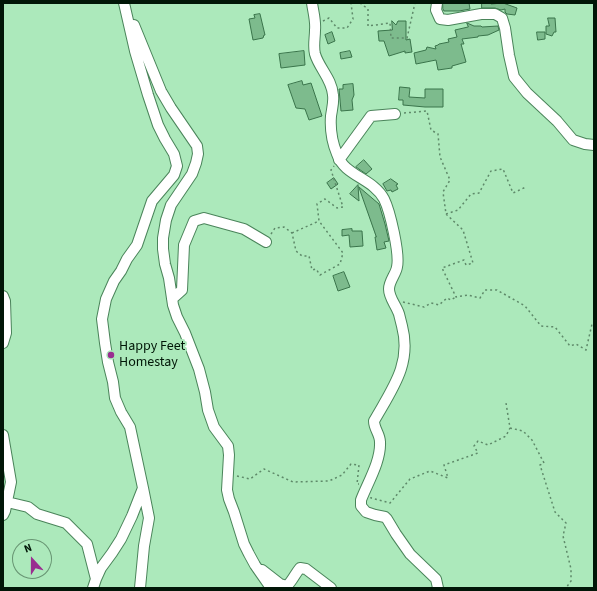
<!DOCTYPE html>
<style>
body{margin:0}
#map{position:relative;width:597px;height:591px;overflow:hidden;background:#ace9bb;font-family:"Source Sans 3",sans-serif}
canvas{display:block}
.frame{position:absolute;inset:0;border:4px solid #011607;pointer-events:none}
.north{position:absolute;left:12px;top:539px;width:40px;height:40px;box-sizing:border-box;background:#ace9bb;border:1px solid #689573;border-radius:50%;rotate:339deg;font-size:11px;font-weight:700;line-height:16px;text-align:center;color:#011607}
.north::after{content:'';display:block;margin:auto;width:14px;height:18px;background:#992e90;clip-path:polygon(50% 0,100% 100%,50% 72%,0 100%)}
</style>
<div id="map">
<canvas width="597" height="591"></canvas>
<div class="frame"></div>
<div class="north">N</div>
</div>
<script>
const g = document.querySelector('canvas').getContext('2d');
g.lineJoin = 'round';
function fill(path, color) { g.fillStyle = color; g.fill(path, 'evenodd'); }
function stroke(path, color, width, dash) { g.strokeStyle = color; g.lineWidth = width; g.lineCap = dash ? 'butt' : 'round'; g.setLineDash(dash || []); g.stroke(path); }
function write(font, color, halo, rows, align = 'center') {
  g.font = font + ' "Source Sans 3",sans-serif'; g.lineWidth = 4; g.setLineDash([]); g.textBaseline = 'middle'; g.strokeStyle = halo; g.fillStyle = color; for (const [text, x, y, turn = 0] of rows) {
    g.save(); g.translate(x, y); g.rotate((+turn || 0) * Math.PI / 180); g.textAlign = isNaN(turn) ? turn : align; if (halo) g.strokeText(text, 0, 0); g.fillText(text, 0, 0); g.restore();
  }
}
const building = new Path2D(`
 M443,3H469L470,9L459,11H444L443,9Z
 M482,3H491V4L503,3L517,8L515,15L507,14L505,12V9L501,10L495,8H482Z
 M260,14L265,35H264L263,38L253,40L249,19L255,18L254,15Z
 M548,18H555L556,32H554L552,36L546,34V26H549Z
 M392,21L396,25L398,21H406V40L410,39L412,52L405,53V51L389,56L384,41H379L378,31L392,30Z
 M467,23L474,26H481L482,27L498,26L499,30L488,35L478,36V37L462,39L464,44H461L466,62L452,66V68L438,70L436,60L416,64L414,53L426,50L427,47L436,49L435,46L438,45L439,44L449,42L448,39L457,37L455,30L468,27Z
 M332,32L335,41L328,44L325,35Z
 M537,32H545V39L538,40Z
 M304,51L305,65L281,68L279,54Z
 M350,51L352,57L341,59L340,53Z
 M302,81L303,85L311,83L322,116L309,120L305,109L296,108L288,85Z
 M353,84L354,95L352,100L353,110L341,111L339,89H343V85Z
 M400,87L410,88L409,97L425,98V89H443V107H425L403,105V100H399Z
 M364,160L372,169L366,174L356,167Z
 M334,178L338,184L331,189L327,183Z
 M391,179L398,184L396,185L398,189L392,192L391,190L387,191L383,184Z
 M358,185L359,201L350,194Z
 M359,187L379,204L385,224L389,241L384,242L386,248L377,250L375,237H376Z
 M352,229V231H362L363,246L350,247L349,235L342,236V230Z
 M344,272L350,287L338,291L333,276Z`);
fill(building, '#7dbb8d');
stroke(building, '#3a744b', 1);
const minor = new Path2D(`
 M312,3C313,11 316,21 315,30C315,38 313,46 315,54C319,68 332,79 333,95C334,102 332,109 331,116C330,129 332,142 337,154C344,176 373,178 384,199C390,211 400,254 397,267C396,274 389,281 389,289C389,298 396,305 399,314C400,318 401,322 402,326C412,364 392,389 374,421C374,429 380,434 380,442C381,461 368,482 361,500V506L366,512L375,515L385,517L387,519L396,534L410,554L436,579L438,588
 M437,3L436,10L440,19L448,20L481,14H495L502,18L505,28L509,55L514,77L527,93L557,121L573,140L585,144L594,145
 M134,25L161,91L171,108L197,146L198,154L196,163L192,174L171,205L166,220L163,238V249L165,264L169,278L173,305L177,317L185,333L199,369L205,392L208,410L214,427L228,446L229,455L227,490L229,499L234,512L244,544L249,554L255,565L271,588
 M339,160L371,116L395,114
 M3,296L5,301L6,333L3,343
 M172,299L182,290L184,245L194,221L204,218L244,229L266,242
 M3,435L11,482L5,511L3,515
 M7,502L28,507L37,514L66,523L87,544L96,579
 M262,570L280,584L287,586C293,580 295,574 300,568L306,569L331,588
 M93,588L96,579L101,568L112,553L121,539L132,516L143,488L130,427L121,412L115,398L113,382L108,362L105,343L102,319L106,299L114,281L121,271L127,259L137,245L152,201L174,175L177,166L174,154L165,139L158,125L148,95L135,51L124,3
 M140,588L144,546L149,518L143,488`);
stroke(minor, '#4a845a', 12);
stroke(new Path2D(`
 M360,3L368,9V26L390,23L391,38H407L415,3
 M323,21L329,18L337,28H347L353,19L351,3
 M404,113L427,111L431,130L438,134L440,157L450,180L443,192L446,214L463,230L473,263L466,265L464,260L442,268L456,297L468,295L480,298L485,290H497L525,306L541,326L555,327L570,346L576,344L586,350L592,324L594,323
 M446,214L458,210L471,194L479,193L491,171L503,169L513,193L526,187
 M292,233L319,221
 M271,234L275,228L284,227L292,233L296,251L302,256H309L312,270L316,269L320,275L340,264L343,253L319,221L317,204L325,199L337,208L343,207L331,170L334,166
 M403,302L424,307L431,303L439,305L447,298L451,300L456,297
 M510,428L523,431L532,440L544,463L540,465L555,512L566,523L563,536L571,569V581L566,588
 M237,476L250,479L264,469L293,482L329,481L342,475L351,464L359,465L357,484H359
 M371,497V498L390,503L410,479L430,471L448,478L444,465L478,453L474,446L478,441L488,445L506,436L510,428L506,403`), '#5e8969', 1.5, [2, 3]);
stroke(minor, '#fff', 10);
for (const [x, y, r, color] of [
 [111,355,4,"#992e90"]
]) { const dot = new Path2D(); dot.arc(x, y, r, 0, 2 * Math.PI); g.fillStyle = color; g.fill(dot); stroke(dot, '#ace9bb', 1.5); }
write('14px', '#011607', '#ace9bb', [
 ["Happy Feet",119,347],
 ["Homestay",119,363]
], 'left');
</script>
